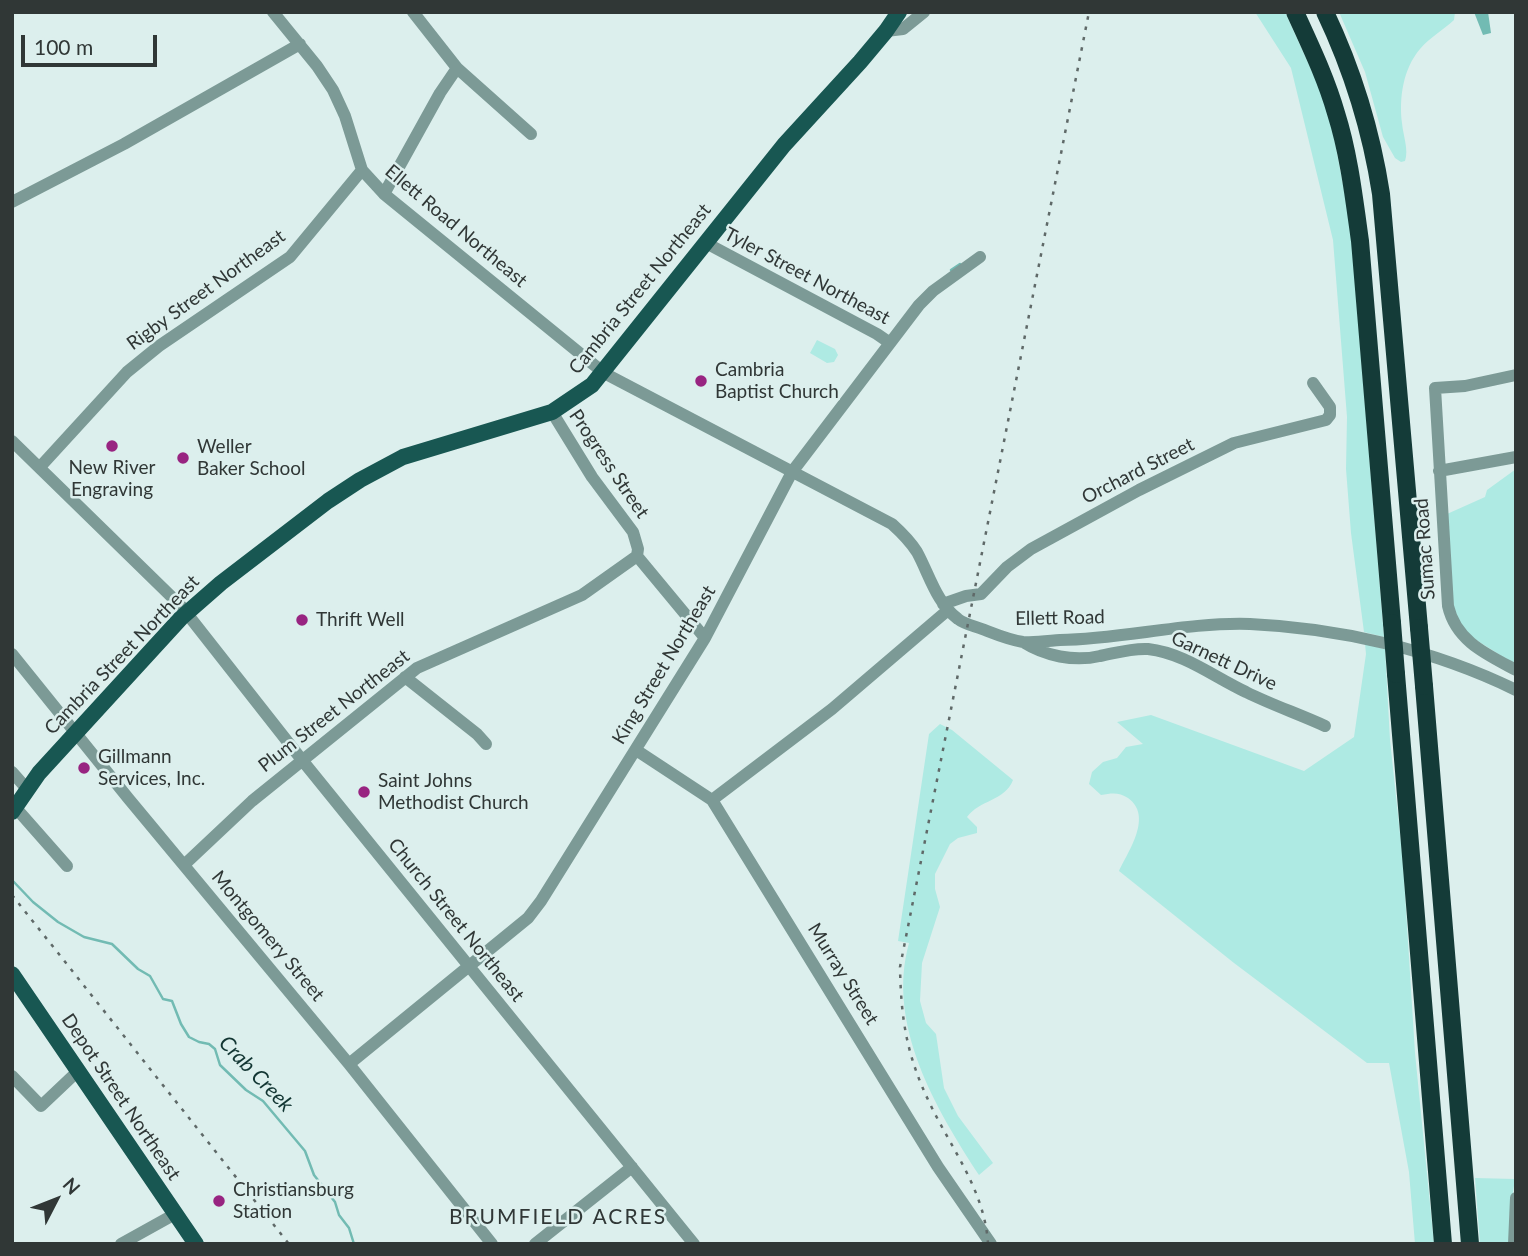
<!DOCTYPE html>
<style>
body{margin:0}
#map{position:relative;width:1528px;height:1256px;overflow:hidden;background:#dcefed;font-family:Lato,sans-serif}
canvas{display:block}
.frame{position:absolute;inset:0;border:14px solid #303736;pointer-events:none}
.north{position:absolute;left:21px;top:1165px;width:70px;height:70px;-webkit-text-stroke:5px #dcefed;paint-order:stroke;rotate:48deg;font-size:19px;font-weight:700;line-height:28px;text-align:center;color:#303736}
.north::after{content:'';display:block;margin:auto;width:24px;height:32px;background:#303736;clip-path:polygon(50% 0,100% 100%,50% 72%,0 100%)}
.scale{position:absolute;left:21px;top:35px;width:136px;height:32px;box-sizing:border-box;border:4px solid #303736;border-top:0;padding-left:9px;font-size:21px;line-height:24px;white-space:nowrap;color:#303736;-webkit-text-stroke:5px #dcefed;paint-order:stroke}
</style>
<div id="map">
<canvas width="1528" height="1256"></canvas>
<div class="frame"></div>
<div class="north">N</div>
<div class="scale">100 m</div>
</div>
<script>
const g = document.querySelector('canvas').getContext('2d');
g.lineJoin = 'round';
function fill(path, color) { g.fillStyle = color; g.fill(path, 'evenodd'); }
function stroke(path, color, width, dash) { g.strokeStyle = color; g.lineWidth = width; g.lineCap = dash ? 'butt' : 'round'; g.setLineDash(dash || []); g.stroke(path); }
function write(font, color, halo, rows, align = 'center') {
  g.font = font + ' Lato,sans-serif'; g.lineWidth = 5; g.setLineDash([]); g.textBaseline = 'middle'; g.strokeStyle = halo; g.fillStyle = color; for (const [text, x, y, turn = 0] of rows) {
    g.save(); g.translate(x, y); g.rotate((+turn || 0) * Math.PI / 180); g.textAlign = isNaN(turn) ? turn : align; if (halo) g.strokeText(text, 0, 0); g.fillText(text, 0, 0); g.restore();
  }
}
fill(new Path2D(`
 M1255,12H1285L1320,89L1332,127L1350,221L1384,637L1364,632L1351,533L1346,469L1347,417L1333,240L1291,68Z
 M1339,12H1455L1454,20C1443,30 1429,38 1420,49C1403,69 1399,98 1402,123C1403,135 1409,150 1405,161L1401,162L1395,158L1383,137L1365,72Z
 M817,340L835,349L838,355L834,362L827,363L810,353Z
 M1516,469V665L1465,633L1454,614L1447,514L1485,497L1487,490Z
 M1365,644L1385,649L1390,740L1403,862L1415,1053L1434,1244H1415L1409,1172L1389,1063H1367L1234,963L1119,871C1129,850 1153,816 1128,798C1119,792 1112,793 1101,795L1089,784L1092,772L1103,762L1117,758L1126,747L1143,744L1117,722L1151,715L1304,771L1354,737L1366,654Z
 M940,724L952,730L1013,780C1005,801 979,800 967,817L977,827V833L958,838L950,844L935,874V889L940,907L922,963L920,1001L926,1023L936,1034L944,1088L958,1116L993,1163L979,1175C936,1109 886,1025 909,943L898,941L929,734Z
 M1475,1178L1515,1179L1509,1219L1510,1244H1480Z`), '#aeeae3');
fill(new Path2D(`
 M1474,12H1488L1491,33L1483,35Z`), '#72bbb3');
stroke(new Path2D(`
 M951,270L960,264
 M12,880L33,902L58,922L84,937L112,944L138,969L150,976L163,999L172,1001L181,1024L189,1037L199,1042L209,1044L215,1049L220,1065L246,1090L263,1101L305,1151L314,1175L335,1202L339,1215L349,1228L354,1244`), '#72bbb3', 2.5);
stroke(new Path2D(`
 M273,12L317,66L333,90L345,116L362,170L384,194L604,373L892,524C902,533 910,541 917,552C929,574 937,604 958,619C964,624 974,626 982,629C995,634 1009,640 1023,642C1035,643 1048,641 1060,640C1123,639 1186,622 1250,624C1341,628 1434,650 1516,690
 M413,12L457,68L531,134
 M886,31L903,29L924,12
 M384,194L440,93L457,68
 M12,202L124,144L300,44
 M706,243L877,334L890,343
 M1516,375L1465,386L1435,388L1448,606C1456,641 1486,654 1516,670
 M552,412L592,477L633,532L638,549L637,556L705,638
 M12,441L181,606L302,760L694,1244
 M40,467L127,372L159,346L290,257L362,170
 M1439,471L1516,457
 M943,604L966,596L981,594L1007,567L1031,549L1139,490L1234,443L1326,420L1330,415V407L1313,383
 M1023,642C1045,656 1074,662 1100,656C1116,653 1131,648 1148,649C1184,653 1214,677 1246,692C1272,705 1299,714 1325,726
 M12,654L128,798L349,1064L492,1244
 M405,677L477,734L486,744
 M636,750L712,800L938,1167L991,1244
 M12,772L27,789
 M712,800L832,709L948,610
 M15,807L67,866
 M184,865L252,801L417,668L582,595L637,556
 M349,1064L528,918L541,901L705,638L792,472L919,305L933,291L980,257
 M12,1076L41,1106L78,1071
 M121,1244L175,1214
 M535,1244L632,1167
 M1514,1244L1516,1198`), '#7c9a96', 12);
stroke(new Path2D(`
 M12,812L39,773L181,618L221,583L328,501L360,480L403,457L552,412L592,385L784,145L860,62L886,31L899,12
 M12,974L196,1244`), '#185752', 16);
stroke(new Path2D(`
 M1295,12C1310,45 1326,78 1336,113C1349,154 1354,198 1360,241L1392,623
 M1325,12C1353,71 1371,129 1381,194L1419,628
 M1396,674L1443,1244
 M1424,686L1470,1244`), '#143b38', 18);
stroke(new Path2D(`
 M12,895L289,1244
 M988,1244C985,1192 953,1151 931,1106C907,1057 901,1021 900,967L1089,12`), '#5f6968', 2.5, [3.5, 7]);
stroke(new Path2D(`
 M1392,623L1396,674
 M1419,628L1424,686`), '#143b38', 18);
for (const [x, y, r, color] of [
 [701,381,7,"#982481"],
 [112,446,7,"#982481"],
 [183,458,7,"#982481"],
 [302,620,7,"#982481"],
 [84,768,7,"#982481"],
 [364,792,7,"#982481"],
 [219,1201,7,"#982481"]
]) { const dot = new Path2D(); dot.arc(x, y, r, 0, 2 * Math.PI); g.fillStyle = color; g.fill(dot); stroke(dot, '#dcefed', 2.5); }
write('19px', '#303736', '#dcefed', [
 ["Ellett Road Northeast",456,226,40],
 ["Tyler Street Northeast",807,276,28],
 ["Cambria Street Northeast",640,289,-51],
 ["Rigby Street Northeast",206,290,-36],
 ["Progress Street",609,464,56],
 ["Orchard Street",1138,471,-27],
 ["Sumac Road",1425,549,-94],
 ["Ellett Road",1060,618,-1],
 ["Cambria Street Northeast",122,655,-46],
 ["Garnett Drive",1224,661,25],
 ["King Street Northeast",664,665,-59],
 ["Plum Street Northeast",334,711,-38],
 ["Church Street Northeast",456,920,51],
 ["Montgomery Street",268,936,50],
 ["Murray Street",843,974,58],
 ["Depot Street Northeast",121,1097,56]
]);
write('19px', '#303736', '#dcefed', [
 ["Cambria",715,370],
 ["Baptist Church",715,392],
 ["Weller",197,447],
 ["Baker School",197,469],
 ["New River",112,468,"center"],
 ["Engraving",112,490,"center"],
 ["Thrift Well",316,620],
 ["Gillmann",98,757],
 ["Services, Inc.",98,779],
 ["Saint Johns",378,781],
 ["Methodist Church",378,803],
 ["Christiansburg",233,1190],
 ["Station",233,1212]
], 'left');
write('italic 21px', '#123633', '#dcefed', [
 ["Crab Creek",256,1074,46]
]);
g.letterSpacing = '2px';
write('21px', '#303736', '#dcefed', [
 ["BRUMFIELD ACRES",558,1217]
]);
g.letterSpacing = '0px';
</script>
